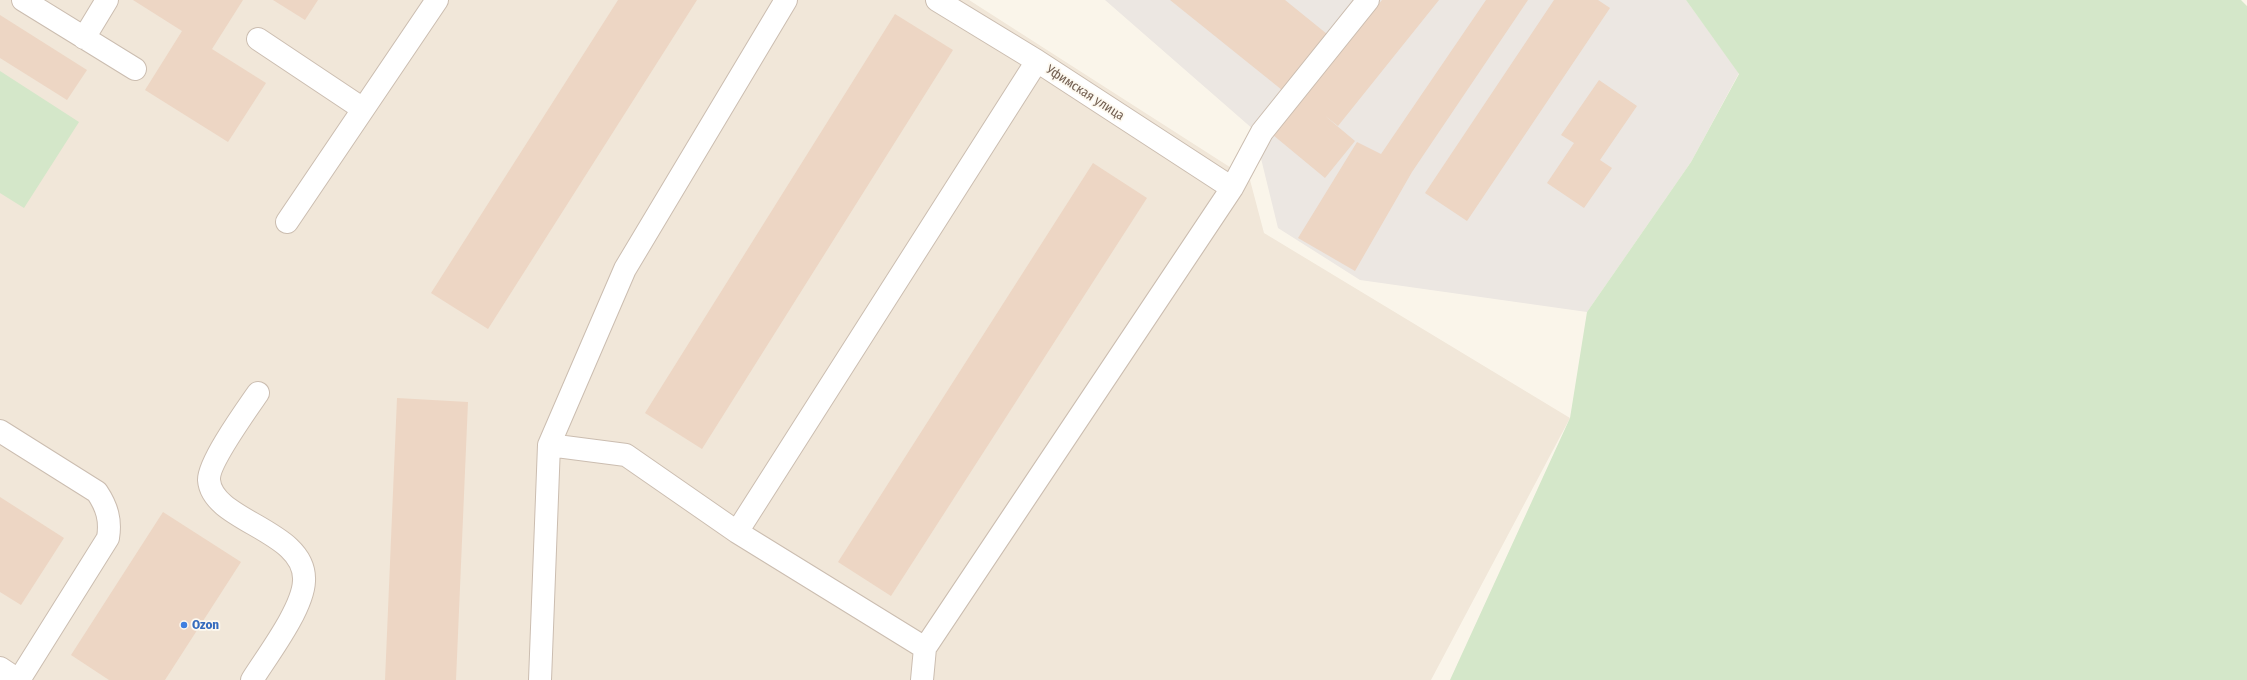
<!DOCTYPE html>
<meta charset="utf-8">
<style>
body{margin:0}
canvas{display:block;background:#faf5ea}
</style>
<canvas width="2247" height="680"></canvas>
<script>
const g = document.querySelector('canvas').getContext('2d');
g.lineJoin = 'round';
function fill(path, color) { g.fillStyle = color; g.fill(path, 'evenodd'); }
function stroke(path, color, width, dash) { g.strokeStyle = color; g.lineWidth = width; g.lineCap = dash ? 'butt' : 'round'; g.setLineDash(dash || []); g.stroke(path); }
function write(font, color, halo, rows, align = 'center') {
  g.font = font + ' "Fira Sans Condensed",sans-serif'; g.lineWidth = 3.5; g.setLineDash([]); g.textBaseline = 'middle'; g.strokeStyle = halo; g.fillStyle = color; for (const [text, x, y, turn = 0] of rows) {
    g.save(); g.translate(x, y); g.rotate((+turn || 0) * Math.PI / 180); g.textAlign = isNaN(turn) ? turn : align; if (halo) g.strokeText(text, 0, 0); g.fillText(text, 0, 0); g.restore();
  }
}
fill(new Path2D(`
 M0,0H969L1250,180L1264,233L1570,418L1431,680H0Z`), '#f1e7d9');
fill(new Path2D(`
 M1105,0H1686L1739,73L1691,162L1587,312L1360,280L1278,228L1254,130Z`), '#ece7e2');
fill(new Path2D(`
 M1686,0H2241L2247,6V680H1450L1570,418L1587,312L1691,162L1739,74Z
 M0,71L79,122L24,208L0,193Z`), '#d4e7c9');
fill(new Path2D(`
 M133,0H243L212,49L266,83L228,142L145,90L182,31Z
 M273,0H318L305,20Z
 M618,0H697L488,329L431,293Z
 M1170,0H1285L1327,34L1282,90Z
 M1382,0H1439L1338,126L1324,115L1355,141L1325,178L1273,135Z
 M1486,0H1528L1412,172L1355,271L1298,238L1357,142L1381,154Z
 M1554,0H1598L1610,8L1467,221L1425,193Z
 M895,14L953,50L702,449L645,413Z
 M0,15L87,70L67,100L0,58Z
 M1599,80L1637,106L1600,160L1612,168L1584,208L1547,183L1574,143L1561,135Z
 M1093,163L1147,198L891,596L838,562Z
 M397,398L468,402L456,680H385Z
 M0,497L64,538L21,605L0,592Z
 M163,512L241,562L165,680H109L71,655Z`), '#edd6c4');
const minor = new Path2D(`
 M23,0L135,69
 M937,0L1037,61L1232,188
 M84,38L107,0
 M258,39L363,109
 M287,222L437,0
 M0,431L97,492C107,507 111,520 108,538L19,680
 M549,445L626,455L737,532L925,648
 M737,532L1037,61
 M0,668L18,680
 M252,680C267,656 303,609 304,581C307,530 212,522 209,480C208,463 247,409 258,393
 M540,680L549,445L625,269L786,0
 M922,680L925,648L1232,188L1262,132L1368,0`);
stroke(minor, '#cbbdb0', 24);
stroke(minor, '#fff', 22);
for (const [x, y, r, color] of [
 [184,625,4,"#3f7fe0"]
]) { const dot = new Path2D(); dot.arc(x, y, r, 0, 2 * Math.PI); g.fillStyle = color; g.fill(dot); stroke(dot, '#fdf9f0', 1.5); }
write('13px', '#725e50', '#fdf9f0', [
 ["Уфимская улица",1085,93,33]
]);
write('bold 13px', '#366cbe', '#fdf9f0', [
 ["Ozon",192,625]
], 'left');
</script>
